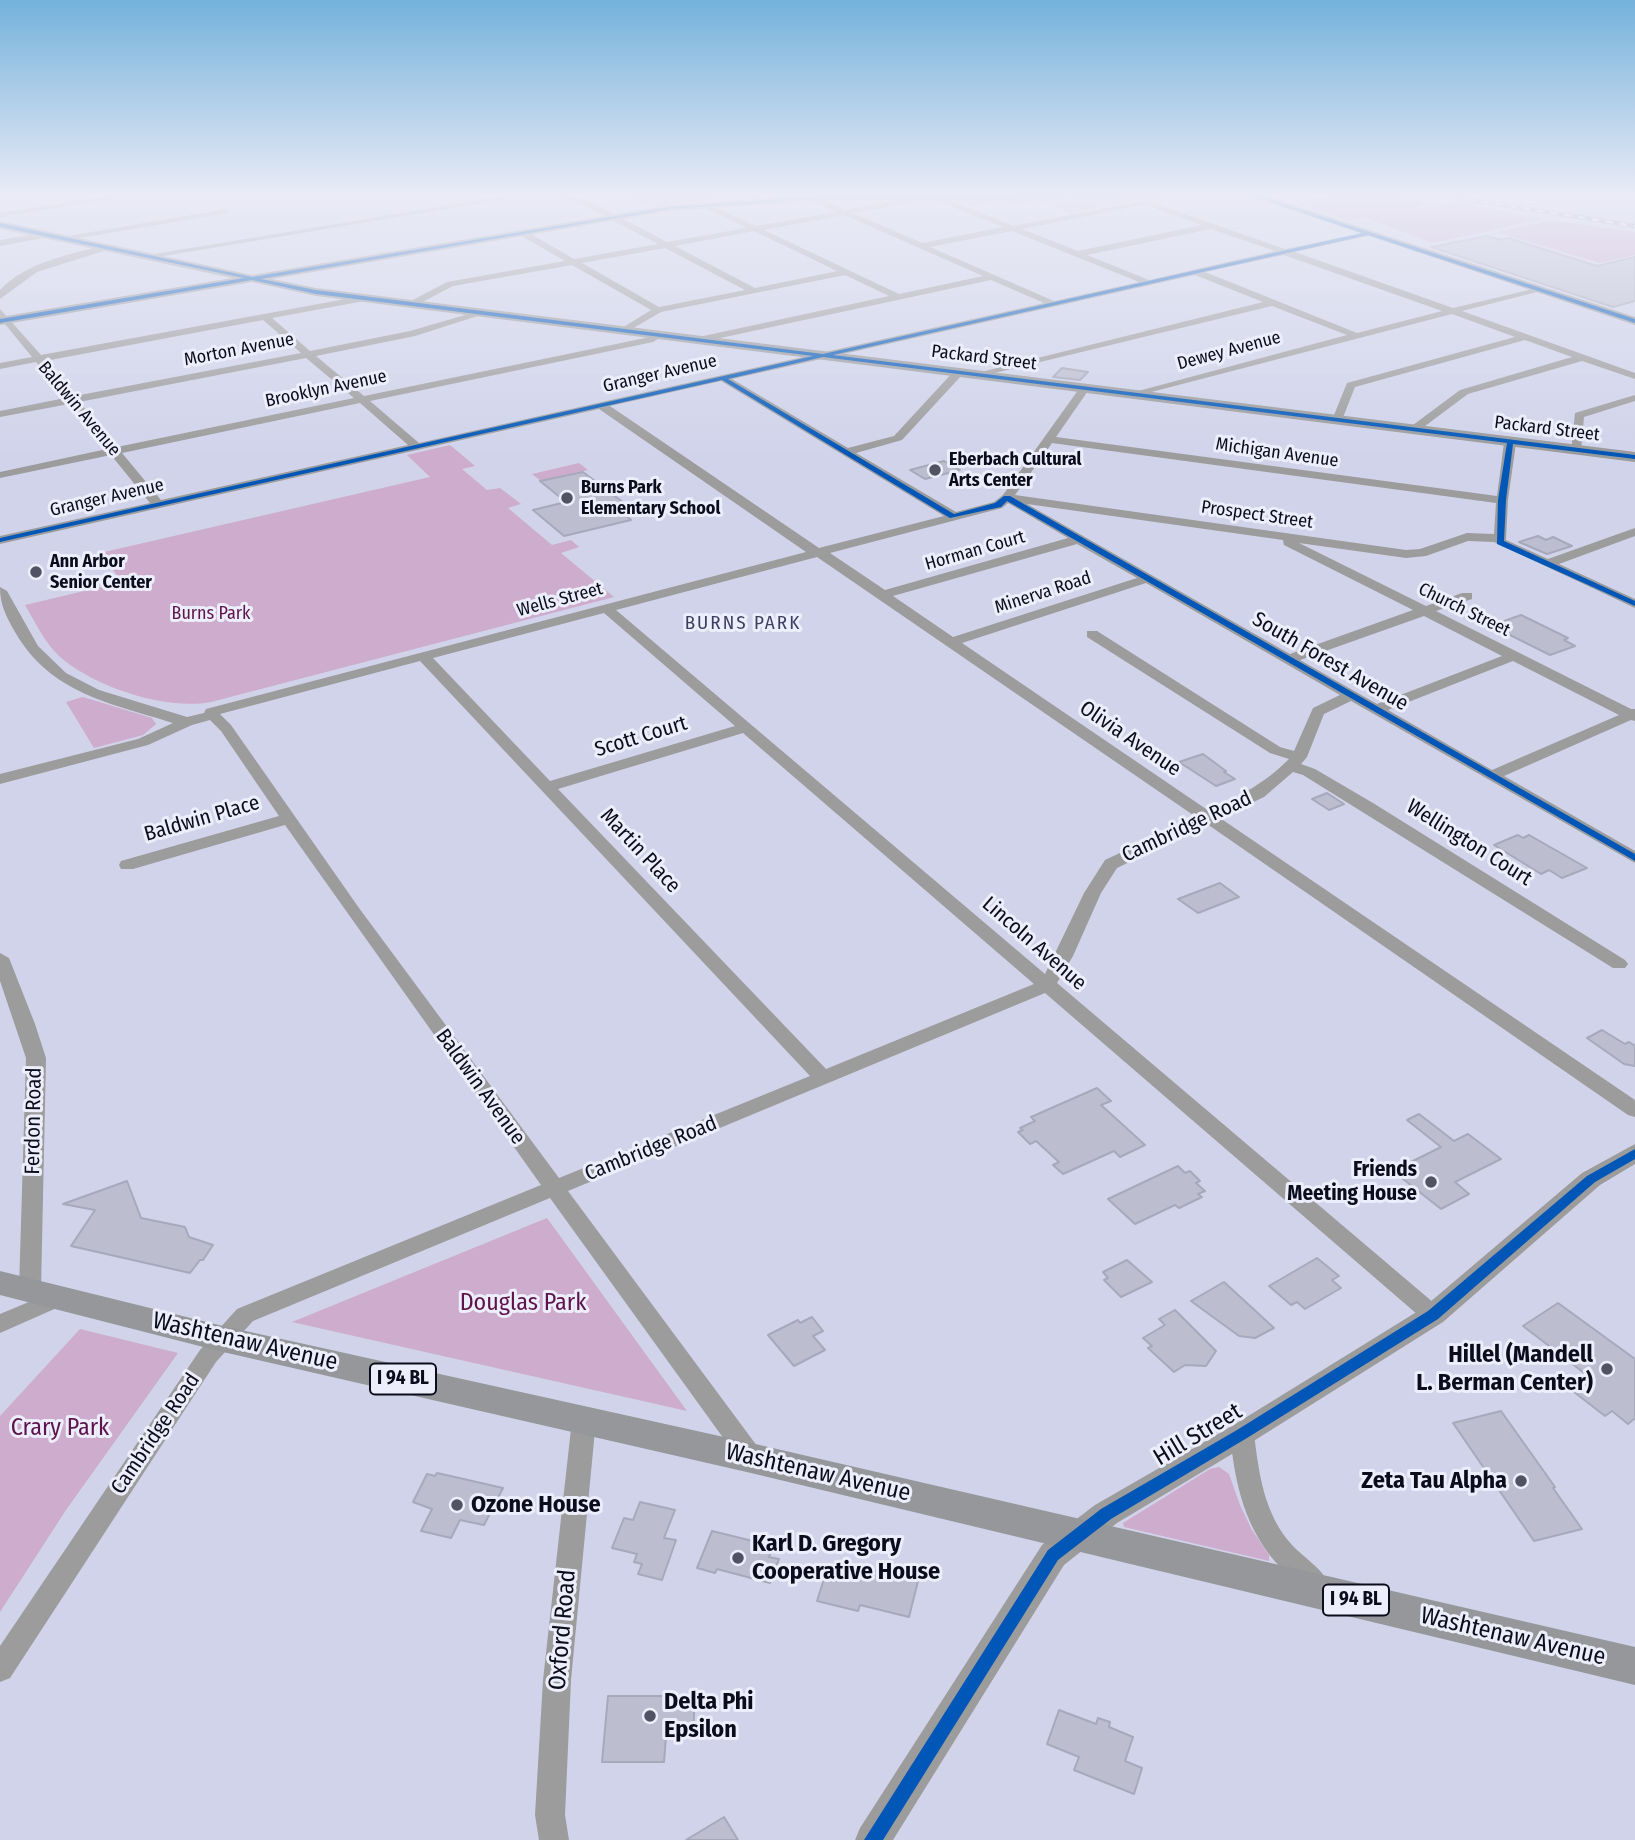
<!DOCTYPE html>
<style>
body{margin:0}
canvas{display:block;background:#d0d3ea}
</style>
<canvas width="1635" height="1840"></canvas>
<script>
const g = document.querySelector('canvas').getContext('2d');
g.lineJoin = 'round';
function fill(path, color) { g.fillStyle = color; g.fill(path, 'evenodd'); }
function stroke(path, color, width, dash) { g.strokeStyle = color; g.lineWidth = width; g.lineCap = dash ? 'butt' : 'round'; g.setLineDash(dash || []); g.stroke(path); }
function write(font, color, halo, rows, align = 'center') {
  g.font = font + ' "Fira Sans Condensed",sans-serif'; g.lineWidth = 6; g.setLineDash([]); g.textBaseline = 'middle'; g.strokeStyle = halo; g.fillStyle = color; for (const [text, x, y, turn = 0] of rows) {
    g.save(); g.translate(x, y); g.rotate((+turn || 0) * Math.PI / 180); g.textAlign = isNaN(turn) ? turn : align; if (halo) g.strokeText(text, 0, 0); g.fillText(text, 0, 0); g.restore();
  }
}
fill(new Path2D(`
 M624,195H739L740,196L648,207Z
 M1335,195H1397L1428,204L1415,207L1421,209L1458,203L1543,219L1432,243L1364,217L1349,221L1294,203Z
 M1127,199L1131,201L1070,213L1038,201L1014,205L1000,200L971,206L956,200Z
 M1552,220L1635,232V255L1600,263L1497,232Z
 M450,445L475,466L462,469L487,490L500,488L521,504L508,508L552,545L571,540L579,547L561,553L614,597L211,702C166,711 91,686 58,655C44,641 35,622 25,605L122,582L100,553L430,477L407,455Z
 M579,463L588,470L541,481L532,474Z
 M83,697L152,718L156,724L143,735L94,748L66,702Z
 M547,1218L687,1411L292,1322Z
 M80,1329L178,1353L66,1510L0,1612V1416Z
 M1219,1467L1229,1474L1240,1505L1252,1530L1269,1555V1561L1124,1527L1123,1523L1210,1469Z`), '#cdacce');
const building = new Path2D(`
 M1487,236L1501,240L1508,238L1597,266L1635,257V301L1613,307L1431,247Z
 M1062,368L1088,372L1080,380L1053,377Z
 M944,461L960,470L925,479L910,470Z
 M583,472L624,503L637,513L626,515L631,520L564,536L533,510L566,502L540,481Z
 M1538,536L1546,540L1553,537L1572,546L1547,554L1519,542Z
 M1521,615L1568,638L1564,640L1575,646L1550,655L1496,628L1501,627L1496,624Z
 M1203,754L1226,771L1224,772L1235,779L1216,786L1179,762Z
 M1327,793L1344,804L1329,810L1312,799Z
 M1518,835L1523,838L1529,835L1587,868L1562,878L1549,870L1541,874L1494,845Z
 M1220,883L1239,897L1198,913L1178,899Z
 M1602,1030L1625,1044L1629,1042L1635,1046V1066L1624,1064L1587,1038Z
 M1097,1088L1111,1101L1101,1105L1145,1145L1120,1157L1114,1151L1063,1174L1053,1165L1059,1162L1036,1141L1030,1144L1018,1132L1023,1130L1020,1128L1035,1121L1031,1117Z
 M1419,1114L1454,1141L1468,1134L1501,1159L1455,1182L1469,1194L1441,1209L1393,1171L1441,1147L1407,1120Z
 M1178,1166L1185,1173L1190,1171L1200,1181L1196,1183L1205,1191L1198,1194L1202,1197L1179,1208L1175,1205L1135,1224L1108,1199Z
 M127,1181L141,1218L185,1227L189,1237L213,1245L203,1260H200L190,1273L71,1246L95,1210L63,1204Z
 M1317,1258L1339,1276L1332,1280L1341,1288L1305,1309L1297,1302L1291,1305L1269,1286Z
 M1127,1260L1152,1282L1121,1297L1104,1280L1108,1278L1103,1272Z
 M1224,1282L1274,1328L1255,1338L1239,1336L1191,1301Z
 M1558,1303L1635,1359V1418L1628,1424L1612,1411L1605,1416L1574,1392L1592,1379L1523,1326Z
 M1175,1310L1216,1351L1206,1366L1185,1365L1174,1372L1148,1348L1152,1346L1143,1338L1165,1325L1159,1319Z
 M812,1317L823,1331L813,1336L825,1350L794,1366L768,1335L798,1320L800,1323Z
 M1501,1411L1555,1487L1553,1488L1582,1529L1534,1541L1453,1423Z
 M437,1473L503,1488L484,1525L460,1520L451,1538L421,1531L432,1509L413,1502L427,1474L435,1476Z
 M640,1502L675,1510L664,1538L676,1540L662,1580L638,1574L642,1564L634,1562L637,1554L612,1548L624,1518L633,1520Z
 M712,1531L773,1546L769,1557L779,1559L770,1583L717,1569L715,1573L697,1568Z
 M839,1563L918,1581L909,1617L860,1605L858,1611L817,1601L824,1579L833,1581Z
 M608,1696H695L693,1735L666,1736L664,1762H602Z
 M1059,1710L1096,1724L1098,1718L1110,1722L1109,1727L1133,1737L1125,1761L1142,1768L1134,1794L1074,1770L1079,1757L1047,1744Z
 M724,1817L738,1840H686Z`);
fill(building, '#bcbed0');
stroke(building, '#a7a9bb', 2);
fill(new Path2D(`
 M116,195H136L0,217V213Z
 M511,195H530L146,259L142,256Z
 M551,195H565L589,201L667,242L747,228L701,206L704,202L756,226L836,212L806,199L807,195L845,210L928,195H945L942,197L1013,226L1137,202H1150L1285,249L1372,231V235L1295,252L1453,308L1541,287V291L1462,311L1635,373V379L1582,361L1468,394L1417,432H1409V428L1460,390L1572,357L1525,340L1355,387L1342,420L1333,422L1332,420L1347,383L1515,337L1452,314L1132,397L1127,394L1347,335L1272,306L974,378L969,375L1263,302L1195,275L732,379L848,448L894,436L954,371H962V375L902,440L856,453L956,512L994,502L1003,495L1081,386L1085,385L1090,388L1056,437L1497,496L1504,443L1510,440L1516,443L1508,500L1506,540L1548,559L1635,528V536L1559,564L1635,599V608L1494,542L1468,541L1426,556L1406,558L1299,543L1426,606L1462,593H1472V599L1436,611L1631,709H1635V721L1631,720L1504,776L1635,851V863L1351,701L1324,714L1307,757L1301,764L1315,769L1373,803L1625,960L1628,964L1625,968H1613L1303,775L1293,772L1264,797L1220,818L1635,1100V1117L1628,1115L1207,824L1117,868L1101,893L1073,956L1057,983L1441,1309L1444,1315L1441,1321L1433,1324L1425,1321L1045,993L568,1191L760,1450L763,1457L760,1464L751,1467L742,1464L550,1198L253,1321L216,1362L10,1678L0,1682V1646L200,1350L237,1309L541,1185L285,825L133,869H121L119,865L121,861L279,816L221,731L210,720L192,725L148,745L0,784V774L138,739L173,723C110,703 51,694 15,632C6,616 0,605 0,587L7,591L38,646L66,673L99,690L187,717L204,713L206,709L806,552L599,409L0,544V536L150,503L111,455L0,478V472L107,449L69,404L0,417V411L65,398L36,362L0,369V363L32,357L0,318V309L41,355L367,295L370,296V300L272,318L310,351L410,331L482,310L487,313L415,336L316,356L364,396L650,337L659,332L664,335L653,342L370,401L419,443L1044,303L991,280L697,343L694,342V338L889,296L845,275L661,312L625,333L620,330L622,328L651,310L572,265L453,286L415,306H409V302L447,282L565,261L518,234V230H524L574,259L658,244L583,205ZM932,199L1003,227L922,243L853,213ZM1137,206H1149L1202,225L1078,251L1022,229ZM844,215L983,276L899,294L764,230ZM1211,229L1275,251L1149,280L1087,255ZM754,231L837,271L755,288L675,246ZM1012,231L1139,282L1054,301L930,247ZM665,248L745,290L659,307L582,263ZM1284,255L1442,311L1357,333L1205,272ZM263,320L301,353L75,396L45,361ZM306,358L354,398L117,447L79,402ZM721,381L944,516L819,548L610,406ZM360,403L408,445L161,500L122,453ZM1052,443L1496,503L1494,534L1467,533L1420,549L1406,550L1015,495ZM1008,503L1068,538L885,590L830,553L1002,508ZM1027,504L1283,540L1284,545L1413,610L1290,654ZM1077,544L1137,578L953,637L893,596ZM817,557L1196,817L1105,860L1084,893L1045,974L616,610ZM1146,583L1340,695L1313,708L1294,751L1280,747L1097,631H1087V637L1270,753L1289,759C1265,783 1240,796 1209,811L962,643ZM604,613L735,726L550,781L433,658ZM1424,616L1502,656L1377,704L1300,660ZM420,661L810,1076L559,1178L359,908L231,725L220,714ZM1513,661L1619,715L1492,770L1388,710ZM743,733L1034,984L826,1069L558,789Z
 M746,195H755L761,200L754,202Z
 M226,209L229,213L61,241L57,238Z
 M45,232L48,237L0,246V240Z
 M104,245L107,250L37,272L0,299V290C26,262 69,255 104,245Z
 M1635,395V401L1584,417L1581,450L1571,452L1575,413Z
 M0,953L9,958L35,1024L46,1058L41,1289L38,1295L30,1297L22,1295L19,1289L26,1058L0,981Z
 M60,1289L68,1291L71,1297L68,1303L0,1333V1314Z
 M584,1410L593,1413L596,1420L571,1680L565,1815L569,1840H539L535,1815L543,1680L572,1420L575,1413Z
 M1242,1424L1251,1427L1254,1434C1259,1474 1264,1514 1292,1545C1304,1558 1322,1568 1329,1584L1325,1592L1316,1596C1302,1591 1292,1580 1282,1569C1245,1531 1235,1485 1230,1434L1233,1427Z`), '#9c9c9c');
fill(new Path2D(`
 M1635,1144V1164L1600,1185L1443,1322L1252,1442L1117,1523L1064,1565L893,1840H855L860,1828L1042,1545L1095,1505L1232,1426L1423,1308L1582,1173Z`), '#9c9c9c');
fill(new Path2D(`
 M809,195H1167L1161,198L829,200L670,211L272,279L316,288L1635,452V462L316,296L252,282L0,325V317L232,278L0,229V221L252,275L670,205Z
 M1246,195H1263L1635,317V325Z`), '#9a9b9c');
fill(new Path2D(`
 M0,1271L223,1326L751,1443L1635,1647V1685L751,1473L223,1352L0,1295Z`), '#96979a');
const rail = new Path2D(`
 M1440,195L1635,226`);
stroke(rail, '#9c9da6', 4.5);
stroke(rail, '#eceefb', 2.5, [7]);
fill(new Path2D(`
 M1163,195L1161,196L829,198L670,209L261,279L316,290L823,354L1362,233L1250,195H1257L1635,319V323L1368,235L833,355L1635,455V459L1513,444L1506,500L1504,541L1635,601V606L1497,544L1498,500L1507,443L823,357L728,379L954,514L995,503L1004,496H1010L1635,854V861L1007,501L1001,507L950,518L722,380L0,542V538L813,356L316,294L252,280L0,323V319L244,278L0,227V223L252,277L670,207L829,196Z
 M1635,1149V1159L1595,1182L1438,1319L1247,1438L1111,1519L1058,1560L883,1840H864L1048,1550L1101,1509L1237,1430L1428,1311L1587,1176Z`), '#0057b8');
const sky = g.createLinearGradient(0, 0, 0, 453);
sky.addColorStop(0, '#74b2dc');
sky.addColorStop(0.43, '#eaebf6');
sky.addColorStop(1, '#eaebf600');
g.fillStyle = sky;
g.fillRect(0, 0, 1635, 453);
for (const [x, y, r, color] of [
 [935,470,7,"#515264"],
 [567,498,7,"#515264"],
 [36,572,7,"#515264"],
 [1431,1182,7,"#515264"],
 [1607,1369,7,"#515264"],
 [1521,1481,7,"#515264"],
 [457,1505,7,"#515264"],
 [738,1558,7,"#515264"],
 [650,1716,7,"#515264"]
]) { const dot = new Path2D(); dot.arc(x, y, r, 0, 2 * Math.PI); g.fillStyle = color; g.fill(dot); stroke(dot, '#eceefb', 2.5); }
write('18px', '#0c0d1c', '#eceefb', [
 ["Morton Avenue",239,350,-11],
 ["Dewey Avenue",1229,351,-15],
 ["Packard Street",984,358,7],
 ["Granger Avenue",660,374,-13],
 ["Brooklyn Avenue",326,389,-12],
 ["Baldwin Avenue",79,409,50],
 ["Packard Street",1547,429,7],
 ["Michigan Avenue",1277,453,8],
 ["Granger Avenue",107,498,-13],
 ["Prospect Street",1257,515,8],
 ["Horman Court",975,551,-16],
 ["Minerva Road",1043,593,-18],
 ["Wells Street",560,600,-15],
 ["Church Street",1464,610,26]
]);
write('bold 18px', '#0c0d1c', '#eceefb', [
 ["Eberbach Cultural",949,460],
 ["Arts Center",949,481],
 ["Burns Park",581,488],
 ["Elementary School",581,509],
 ["Ann Arbor",50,562],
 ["Senior Center",50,583]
], 'left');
write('18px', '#5f134d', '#eceefb', [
 ["Burns Park",211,614]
]);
g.letterSpacing = '2px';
write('19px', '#3c3f62', '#eceefb', [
 ["BURNS PARK",743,624]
]);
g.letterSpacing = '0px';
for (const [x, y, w] of [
 [403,1379,66],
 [1356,1600,66]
]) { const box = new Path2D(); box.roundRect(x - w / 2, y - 15.5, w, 31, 5); g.fillStyle = '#eceefb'; g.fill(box); stroke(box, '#0c0d1c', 2); }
write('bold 19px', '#0c0d1c', null, [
 ["I 94 BL",403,1379],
 ["I 94 BL",1356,1600]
]);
write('21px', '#0c0d1c', '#eceefb', [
 ["South Forest Avenue",1330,662,30],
 ["Scott Court",641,737,-17],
 ["Olivia Avenue",1130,739,34],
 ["Baldwin Place",202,819,-16],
 ["Cambridge Road",1187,827,-25],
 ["Wellington Court",1469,843,32],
 ["Martin Place",640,851,47],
 ["Lincoln Avenue",1034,944,41],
 ["Baldwin Avenue",480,1087,54],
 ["Ferdon Road",34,1121,-89],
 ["Cambridge Road",651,1149,-22],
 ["Cambridge Road",156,1434,-56]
]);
write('bold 21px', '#0c0d1c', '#eceefb', [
 ["Friends",1417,1170],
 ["Meeting House",1417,1194]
], 'right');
write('24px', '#5f134d', '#eceefb', [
 ["Douglas Park",523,1303],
 ["Crary Park",60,1428]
]);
write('24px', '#0c0d1c', '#eceefb', [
 ["Washtenaw Avenue",245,1342,13],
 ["Hill Street",1198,1435,-31],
 ["Washtenaw Avenue",818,1473,13],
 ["Oxford Road",563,1630,-85],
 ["Washtenaw Avenue",1513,1637,13]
]);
write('bold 24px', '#0c0d1c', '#eceefb', [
 ["Hillel (Mandell",1593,1355,"right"],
 ["L. Berman Center)",1593,1383,"right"],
 ["Zeta Tau Alpha",1507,1481,"right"],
 ["Ozone House",471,1505],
 ["Karl D. Gregory",752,1544],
 ["Cooperative House",752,1572],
 ["Delta Phi",664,1702],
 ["Epsilon",664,1730]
], 'left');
</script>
